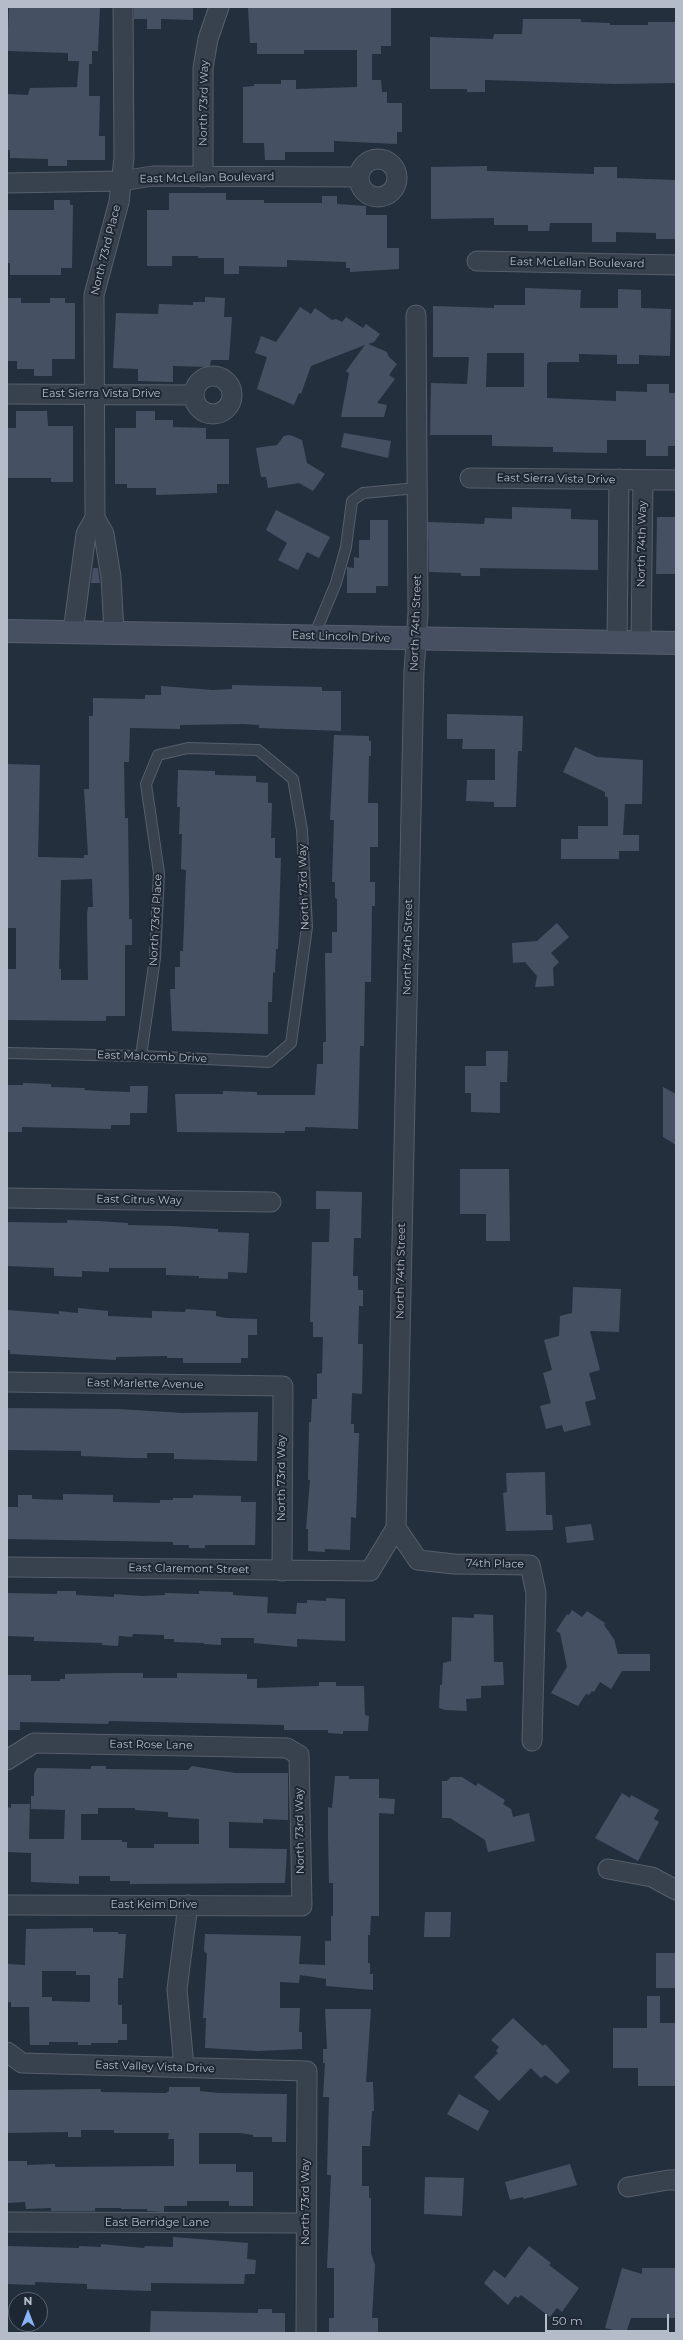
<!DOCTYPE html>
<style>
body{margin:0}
#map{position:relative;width:683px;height:2340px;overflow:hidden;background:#242f3e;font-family:Montserrat,sans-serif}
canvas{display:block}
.frame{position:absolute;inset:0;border:8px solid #b4bcc9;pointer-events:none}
.north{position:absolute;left:8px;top:2292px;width:40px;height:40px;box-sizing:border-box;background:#1d2633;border:1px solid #59626f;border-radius:50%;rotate:0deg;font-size:11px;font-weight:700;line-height:16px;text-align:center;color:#b4bcc9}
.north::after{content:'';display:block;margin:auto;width:14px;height:18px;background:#8ab4f8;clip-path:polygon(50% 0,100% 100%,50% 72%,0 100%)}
.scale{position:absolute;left:545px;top:2314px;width:124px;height:18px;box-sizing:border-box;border:2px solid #b4bcc9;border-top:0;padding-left:5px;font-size:12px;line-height:14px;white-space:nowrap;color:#b4bcc9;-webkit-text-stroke:3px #1d2633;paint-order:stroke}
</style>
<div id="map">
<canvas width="683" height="2340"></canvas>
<div class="frame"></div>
<div class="north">N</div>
<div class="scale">50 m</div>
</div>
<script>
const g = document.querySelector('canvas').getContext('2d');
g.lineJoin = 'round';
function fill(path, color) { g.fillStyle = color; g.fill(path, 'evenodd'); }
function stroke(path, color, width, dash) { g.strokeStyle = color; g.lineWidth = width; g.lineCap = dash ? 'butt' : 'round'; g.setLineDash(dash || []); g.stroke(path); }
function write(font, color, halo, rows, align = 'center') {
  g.font = font + ' Montserrat,sans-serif'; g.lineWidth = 4; g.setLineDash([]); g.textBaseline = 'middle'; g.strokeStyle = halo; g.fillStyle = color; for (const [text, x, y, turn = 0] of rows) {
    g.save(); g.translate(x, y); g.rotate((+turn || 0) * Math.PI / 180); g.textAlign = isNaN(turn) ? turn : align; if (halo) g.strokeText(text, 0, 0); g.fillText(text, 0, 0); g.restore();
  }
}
fill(new Path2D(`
 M9,7H100L98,51H92V64H89V96H100L99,136H105V160H67V166H48V159L10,158V150H7V94L28,95L30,88L77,87L79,61H68V53L7,51Z
 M134,7H193V20L161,19V29H147V19H134Z
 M248,7H391V46H381V54H372V80H381L382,92H387V103H402V132H397V144L334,141V152H285V160H265L264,143H243V87L254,86V84H281V80H296V89L357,87V50H304V54H257V43H250Z
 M523,19H581V22L610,23V25H648V22H676V83L615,84L485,80V92H467V89H430V37L493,39L494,34H522Z
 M487,166V171L594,174V167H617V178L676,180V239H656V233L616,232V242H592V223H550L549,231H528V225H494V218L431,219V167Z
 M169,193H226V200H264V203H322V196H337V204L366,206V215H387V248H399V269L350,272V268H346V262L287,260V267L239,266V274H224V258H198V256H172V266H147V210H169Z
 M54,200H70V205H73L72,268H61V275H10V263H7V210H54Z
 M525,288L581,290L580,308H618V289L641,290V308L671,309L670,356L639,355V364H617V355L579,354V362H549L547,364V398L616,401V391L647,392V384H669V393H676V446H668V456H646V440H607V453L553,452V447L492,446V435H430L431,383L467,384L469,357H433V306L494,308V305H525ZM487,353H524V387H486Z
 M205,297L225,298L224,317H232L229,360H211L210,367L173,366V382L138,381V369L113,368L116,313L158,314L159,304L193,305V302H205Z
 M7,298H21V303H50V298H65V303H75V359H52V376H34V369H17V361H7Z
 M300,307L311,314L315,308L332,320L336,319L342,322L346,317L363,328L366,324L380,334L374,342L368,344L387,352L389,357L397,364L389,375L395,379L377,403L387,405L384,417H341L349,373L346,371L365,345L311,366L301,394L299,393L294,405L257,389L267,357L255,353L261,336L276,342Z
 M16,411H47L48,426H73V482H51V478H7V428H16Z
 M136,411H155V420H173V427L206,428V439H229V484H217V493L156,495V488H127V484H115V428H136Z
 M344,433L391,441L388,458L341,447Z
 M290,435L302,440L307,463L325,474L313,491L299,483L268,488L266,477H261L256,448L277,445L284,436Z
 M512,507L571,509V519L598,520V570L480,568V576H461V573L429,572L428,522L484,524L485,518L512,519Z
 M276,510L330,537L319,558L307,552L298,570L278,560L287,543L266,530Z
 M657,517H676V574H656Z
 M370,520H388V586H376V593H347V567L354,568V557L359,558V540H370Z
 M93,568H98L100,583H91Z
 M232,685L322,687V691H341V731L259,728V725L244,724L180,725V729L130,728L129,762H124L125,818H128L129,901V919H132V945H125V1016H106V1021L7,1020V969H16V928H7V764L40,765L38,857L84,858V855H88L84,789H89V716H93V698L145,699V695H161V686L213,690L232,689ZM92,879L93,907H88L87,914L88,980H61V969H59L61,880Z
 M447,714L523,716L522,751H518L516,807H494V802L466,801L467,780H495V749H462L463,739H447Z
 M334,735L369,736V741H371V756H369L368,803H378V847H370V882H375V906H372L371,982H365L364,1046H360L358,1129L305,1127V1131H285V1133L177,1132L175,1094H223V1091L257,1092V1095H315L317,1064H323V1042H326L325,953H332V932H337V899L335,898V882H332L334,820H330Z
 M575,747L597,757L643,760L642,804H625L623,835H639V851H619V859H561V839H578V826H608V798L605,796V792L563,772Z
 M178,770L215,771V775L256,776V782L268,783V803H272L271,838H275V858H281L278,949H276L275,973L273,972L272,1002H268V1034L172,1031L170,989H175V967H180V951H183L186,870L181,869L182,834H179L180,807H177Z
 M557,923L569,937L551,953L559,962L553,968L554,986L535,987L537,976L525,962L513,963L512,943L537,941Z
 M486,1051H508L507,1082H500V1113L471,1112V1093H465V1066H486Z
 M23,1083L51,1084V1087L85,1088L84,1090L100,1091L130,1092V1086H148L147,1113H130V1125H111V1129L22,1127V1132H7V1085H23Z
 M663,1087L676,1094V1145L663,1137Z
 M460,1169H509L510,1241H486V1214H460Z
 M316,1191L362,1192L361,1238H354L353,1276H358V1290H363V1306H359L358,1344H363L362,1394L352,1393L351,1424H354V1433H359L356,1518L351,1517L350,1550L325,1549V1552L308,1551V1529H306L310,1480H308L309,1422H311L312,1399H317V1374L322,1373L323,1337H313V1322H310L312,1242H329L330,1209H316Z
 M67,1220L98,1221L128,1223V1225L172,1226L218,1229V1232L249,1233L247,1273L228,1272V1279L199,1278V1276L166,1275V1268H109V1272L82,1271V1277L54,1276V1268L7,1266V1222L67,1223Z
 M573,1287L621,1289L619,1332L590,1331L600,1370L589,1373L596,1399L585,1402L591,1425L564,1432L562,1425L546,1429L540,1406L551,1403L543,1373L552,1370L544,1340L559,1336L560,1316L572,1313Z
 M78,1308L108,1311V1316L152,1318V1311L185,1312L186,1309L216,1311V1316L226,1318L257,1319V1335H248V1358H241V1363H183V1358H167V1356L116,1357V1360L10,1354V1350H7V1310L59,1314V1311L78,1313Z
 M7,1408L118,1409L182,1413L258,1412L257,1461L174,1459V1453H147V1458H132L81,1456V1451L7,1450Z
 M545,1472L546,1515H552L553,1530L506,1531L503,1493L507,1492L506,1473Z
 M63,1494L113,1495V1502L160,1503V1500H173V1498H193V1495L241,1496V1502H256L255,1545H205V1548H189V1545H173V1542L7,1539V1507H18V1495H32V1499L63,1500Z
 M591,1524L594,1540L567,1543L565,1527Z
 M57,1591H76V1595L114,1597V1594L142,1596L165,1595V1593L199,1594V1591L233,1592V1595L268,1597L267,1613L296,1614L297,1603H307V1600L326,1601V1598L345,1599V1641L297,1639V1647L254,1643V1638H221V1645L204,1644V1643L174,1642V1639H164V1635L133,1634L132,1637L119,1636L118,1646L102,1645V1643L34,1641V1637L7,1636V1593L57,1594Z
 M572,1610L582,1617L587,1611L605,1623L604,1625L614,1639L618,1654H650V1671H622L611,1689L600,1682L594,1692L592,1691L589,1695L586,1694L578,1706L551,1693L567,1667L560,1633L556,1631L567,1614L569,1615Z
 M474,1614L493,1615L494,1662H503L504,1685L481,1686V1698L466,1699L467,1711L445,1710L439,1708L440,1685H442L443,1663L451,1661L452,1617L474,1618Z
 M118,1673H143V1678H177V1673L247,1674V1679H257V1688L319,1686V1682H336V1686H364L365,1715L369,1716L368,1731H343V1734L328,1733V1730H284V1725L109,1721L108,1724L20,1722V1730H7V1675H31V1681H60V1679H65V1674Z
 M91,1766H106V1769L188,1770L192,1766L235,1773H288V1820L263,1819V1823L229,1822V1848L287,1849L285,1883L130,1884V1881H110V1876H79V1884L31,1882V1853L7,1852V1807L11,1808V1804H30L29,1839H64L65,1810L31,1809V1796H34V1774L37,1768L91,1769ZM98,1808H135V1810L168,1812V1817L199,1819V1844H154V1848H127V1842H122V1840H81V1814H98Z
 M335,1776H349V1779H379V1798L395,1799L394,1814L379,1813V1916H371L370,1935H368V1963H370V1974H373V1990L326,1986V1979L300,1975L299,1983L280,1982V2008H300L299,2032H302V2049L258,2051L205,2048L206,2018H203L207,1954L204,1951L205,1934L301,1936L299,1964L325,1965V1941H331V1916H333V1883H329L328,1836V1807L332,1808Z
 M451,1777H462L476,1786L478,1783L505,1800L503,1804L511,1809L513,1817L529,1813L535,1841L488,1852L485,1840L450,1818H442V1781H447Z
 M622,1793L630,1798L631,1795L659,1810L654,1819L659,1822L638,1861L595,1838Z
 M425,1912H451L450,1937H424Z
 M93,1928V1932H118V1934H126L123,1978H118V2005H122V2024H127V2040H118V2043H91V2045H78V2042H49V2045H30L29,2007H11V2002H7V1964L25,1965L26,1929ZM42,1971H76V1975H90V2002L52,2001V1997H42Z
 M656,1953H676V1988H656Z
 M647,1996H660V2023H676V2086H638V2068H613V2028H647Z
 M325,2009H371L366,2082H373L374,2111H372L370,2146H362V2186H369V2198H371V2253L375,2265L372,2318H378V2333H329V2318H334V2268H327L331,2175H327L329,2097H323L325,2063H323V2049H327Z
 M513,2018L543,2046L545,2044L570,2071L557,2084L545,2075L541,2078L531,2068L499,2101L474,2077L498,2053L496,2051L499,2047L491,2040Z
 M169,2087H200V2091L218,2093L287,2094L286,2142H272V2137H253V2135L240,2133H199V2164H236V2172H253V2206H229V2201H187V2206H164V2212L147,2211V2209H121V2208H95V2211H51V2208L26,2209L25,2202L7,2203L8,2161H27V2165L55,2164V2167L174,2166V2139H168L169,2133H114V2130H81V2137H68V2132L7,2133V2090L101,2089V2092L166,2093L169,2091Z
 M459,2094L489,2111L478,2131L447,2114Z
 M570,2164L577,2185L524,2199L523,2197L510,2200L505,2182Z
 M425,2177L464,2178L462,2216L424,2214Z
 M173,2237L248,2243L247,2259L256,2260L255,2274H245L244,2284L151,2283V2291L87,2289V2284L35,2282V2285L7,2284V2246L79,2248V2246L101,2247V2244L144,2248L145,2246L173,2247Z
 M529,2246L551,2263L549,2265L579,2288L562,2312L557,2308L550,2317L521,2295L518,2298L515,2296L508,2305L484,2283L494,2270L505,2278Z
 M622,2268L642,2274V2268H676V2318H631L626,2333L605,2328Z
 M258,2309H272V2313H285V2333H150L151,2311L258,2313Z`), '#455162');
const lane = new Path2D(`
 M314,636L336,583L346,547L352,501L363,493L417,488
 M7,1053L141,1056L269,1062L291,1043L307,927L302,830L293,779L258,750L188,748L158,755L146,784L159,873L155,958L141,1056`);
const street = new Path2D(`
 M359 178a19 19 0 1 1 38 0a19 19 0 1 1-38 0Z
 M203,177V68L208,39L219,7
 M7,183L121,181L153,176L359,177
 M477,261L676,265
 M194 395a19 19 0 1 1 38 0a19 19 0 1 1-38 0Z
 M7,394L194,395
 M470,478L676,480
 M73,632L86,534L95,518
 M114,632L111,577L104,534L95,518L94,295L119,202L124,158L123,7
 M617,642L619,479
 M641,642L643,480
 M7,1198L271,1202
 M7,1382L283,1386L282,1571
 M396,1528L418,1560L454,1564L530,1565L536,1593L532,1741
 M7,1567L370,1571L396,1528L414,671L418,613L416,315
 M7,1760L34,1743L287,1748L299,1755L302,1906L7,1905
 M608,1869L652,1877L676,1890
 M7,2052L22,2063L307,2071L306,2333
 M184,2067L177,1989L188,1905
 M628,2187L668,2180H676
 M7,2222L306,2223`);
const secondary = new Path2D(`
 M7,631L676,643`);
stroke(lane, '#565f6c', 12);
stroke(street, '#565f6c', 21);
stroke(secondary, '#565f6c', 24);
stroke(lane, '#38414e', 10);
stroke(street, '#38414e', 19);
stroke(secondary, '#465061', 22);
write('11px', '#b4bcc9', '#1d2633', [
 ["North 73rd Way",204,103,-89],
 ["East McLellan Boulevard",207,178,-1],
 ["North 73rd Place",106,250,-76],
 ["East McLellan Boulevard",577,263,1],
 ["East Sierra Vista Drive",101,394],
 ["East Sierra Vista Drive",556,479,1],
 ["North 74th Way",642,544,-89],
 ["North 74th Street",416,623,-88],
 ["East Lincoln Drive",341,637,2],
 ["North 73rd Way",304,887,-92],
 ["North 73rd Place",156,920,-87],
 ["North 74th Street",408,947,-89],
 ["East Malcomb Drive",152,1057,2],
 ["East Citrus Way",139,1200,1],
 ["North 74th Street",401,1271,-89],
 ["East Marlette Avenue",145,1384,1],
 ["North 73rd Way",282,1478,-90],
 ["74th Place",495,1564,1],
 ["East Claremont Street",189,1569,1],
 ["East Rose Lane",151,1745,1],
 ["North 73rd Way",300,1831,-91],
 ["East Keim Drive",154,1905],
 ["East Valley Vista Drive",155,2067,2],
 ["North 73rd Way",306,2202,-90],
 ["East Berridge Lane",157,2223]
]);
</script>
